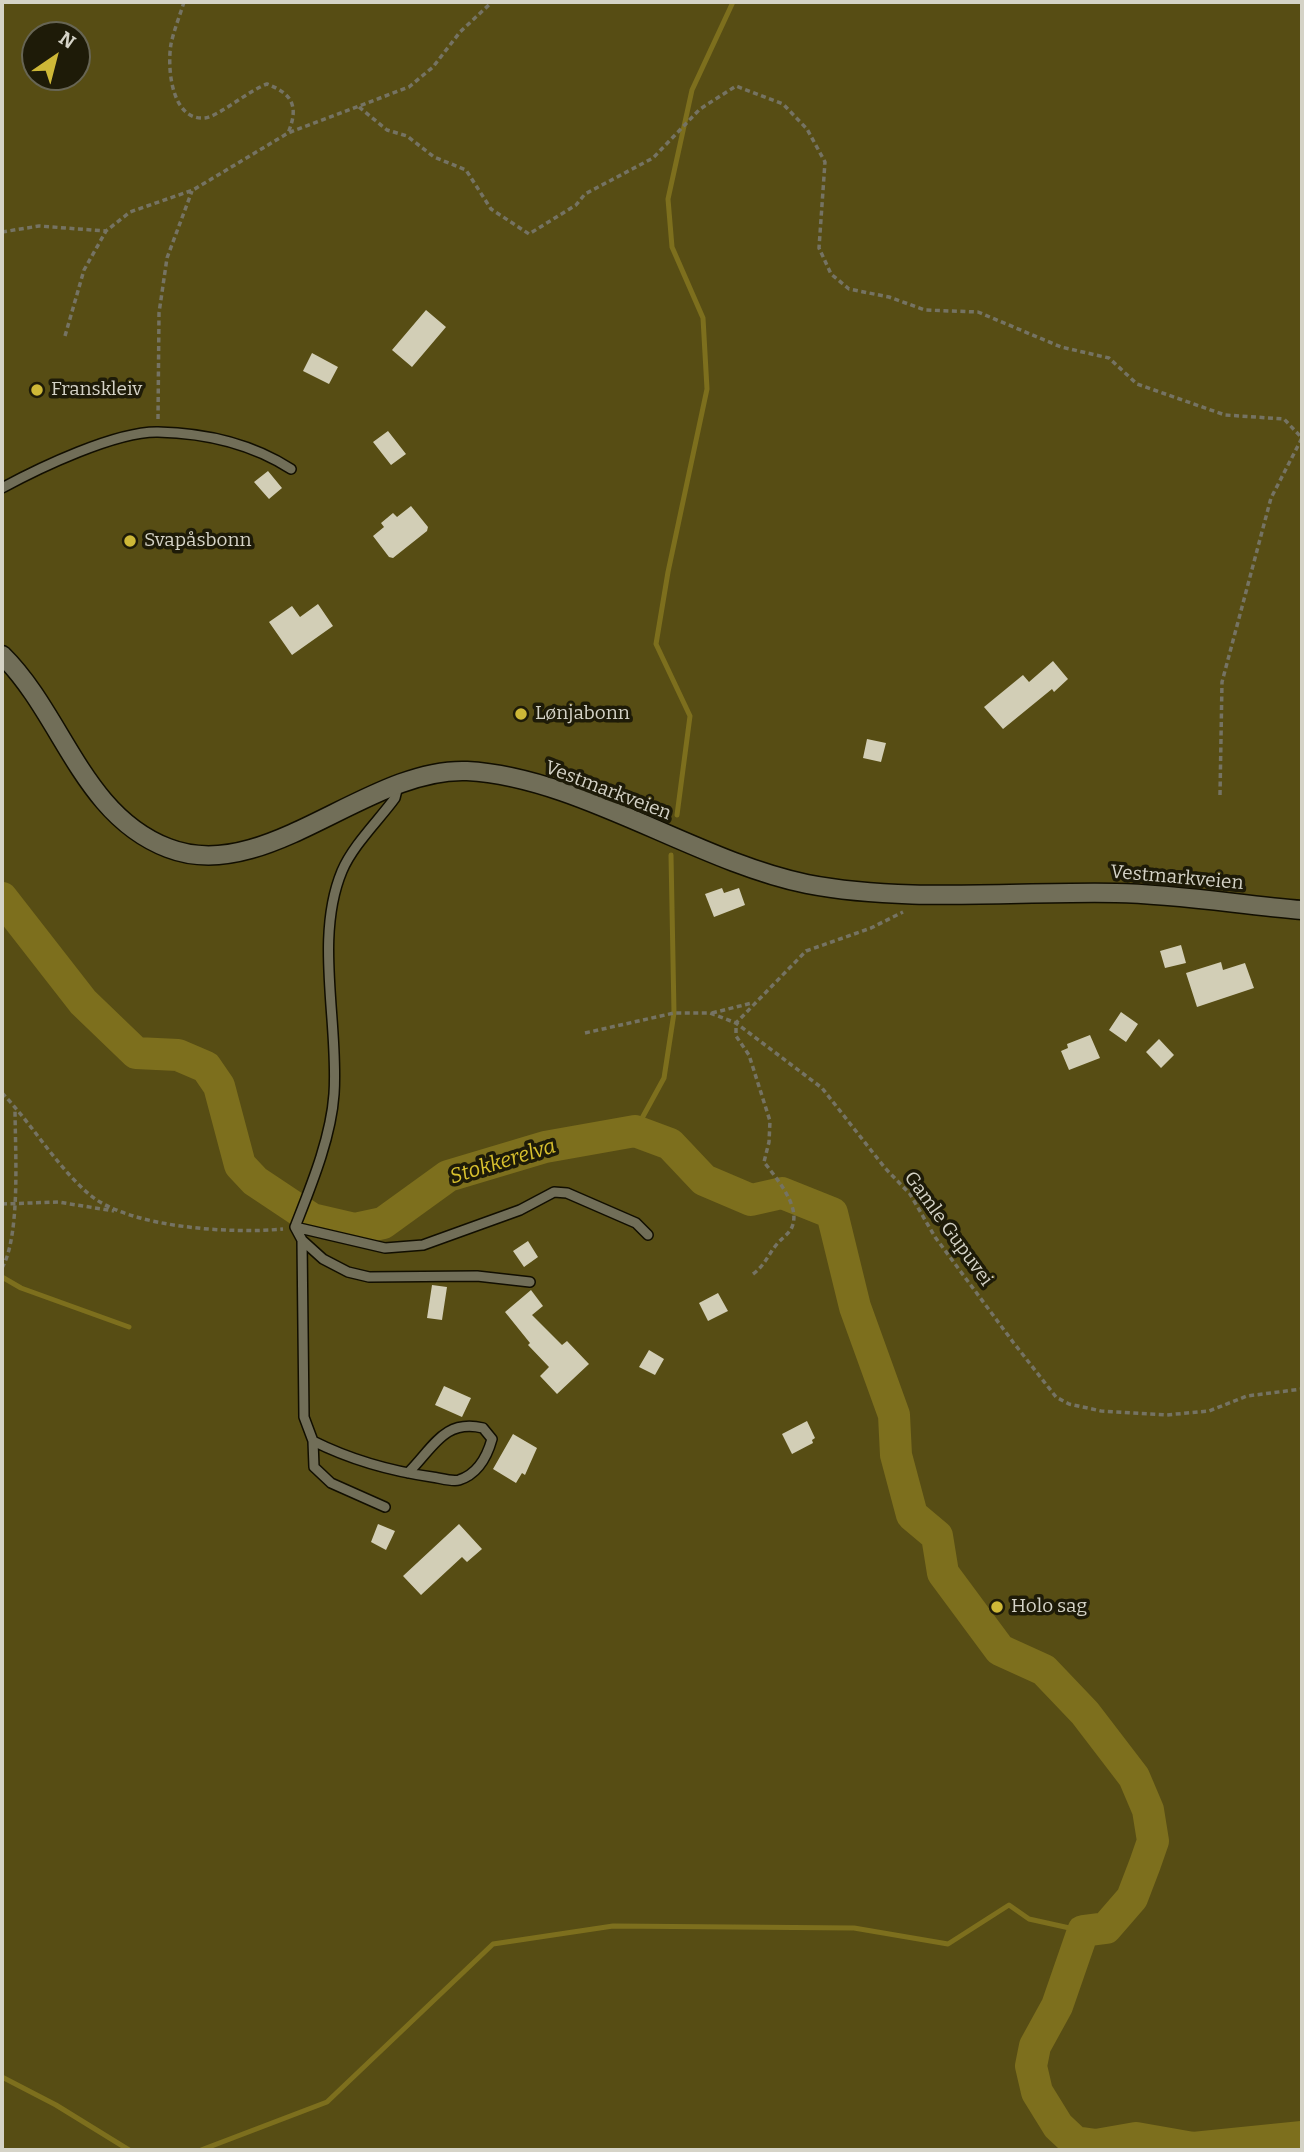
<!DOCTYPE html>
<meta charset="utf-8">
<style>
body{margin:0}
#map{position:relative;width:1304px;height:2152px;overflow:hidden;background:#282512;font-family:Bitter,serif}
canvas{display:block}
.frame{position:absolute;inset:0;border:4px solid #d5d3c7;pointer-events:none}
.north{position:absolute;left:21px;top:21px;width:70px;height:70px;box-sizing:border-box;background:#1e1b08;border:2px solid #676554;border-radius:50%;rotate:35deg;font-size:19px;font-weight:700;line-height:28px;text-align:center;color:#d5d3c7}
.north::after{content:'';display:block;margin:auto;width:24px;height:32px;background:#ceb837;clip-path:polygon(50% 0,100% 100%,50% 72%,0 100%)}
</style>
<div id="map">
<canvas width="1304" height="2152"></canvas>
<div class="frame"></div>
<div class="north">N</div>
</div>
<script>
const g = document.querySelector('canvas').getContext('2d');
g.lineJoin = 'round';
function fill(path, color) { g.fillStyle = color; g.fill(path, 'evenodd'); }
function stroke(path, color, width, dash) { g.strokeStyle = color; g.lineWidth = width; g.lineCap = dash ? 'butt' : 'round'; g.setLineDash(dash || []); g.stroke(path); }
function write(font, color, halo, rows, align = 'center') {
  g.font = font + ' Bitter,serif'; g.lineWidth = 7; g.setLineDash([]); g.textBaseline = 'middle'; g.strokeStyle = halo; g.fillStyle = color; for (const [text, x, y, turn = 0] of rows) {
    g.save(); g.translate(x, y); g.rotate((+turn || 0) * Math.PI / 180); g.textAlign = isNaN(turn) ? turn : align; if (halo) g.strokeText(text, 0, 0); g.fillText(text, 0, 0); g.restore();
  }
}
fill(new Path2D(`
 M2,2H1302V2150H2ZM35,35H77V77H35Z`), '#574d14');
stroke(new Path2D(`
 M677,815L690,716L656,644L668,572L707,389L703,318L672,247L668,199L692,90L733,2
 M635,1131L664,1078L674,1013L671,855
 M2,1277L21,1288L129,1327
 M2,2077L56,2105L129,2150
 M201,2150L327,2102L493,1944L613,1926L854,1928L948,1944L1009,1905L1029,1919L1083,1931`), '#7d6f1d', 5);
stroke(new Path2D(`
 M2,898L83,1002L136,1053L178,1055L206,1067L219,1086L240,1165L255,1181L312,1219L355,1229L383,1223L448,1176L545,1147L635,1131L670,1144L704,1180L751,1200L782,1193L832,1213L855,1307L894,1415L896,1455L912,1515L937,1536L943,1573L1000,1650L1044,1670L1085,1713L1134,1777L1148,1810L1153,1841L1145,1864L1132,1898L1106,1928L1083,1931L1057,2006L1035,2046L1031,2066L1037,2092L1058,2126L1075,2142L1096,2145L1136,2138L1193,2148L1302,2137`), '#7d6f1d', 32);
fill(new Path2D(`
 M426,310L446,327L412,367L392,350Z
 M312,353L338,367L329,384L303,371Z
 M388,431L406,454L391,465L373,442Z
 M268,471L282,488L269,499L254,482Z
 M411,506L428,527L427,531L393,558L389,557L373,536L384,527L381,523L393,513L397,517Z
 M318,604L333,626L292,655L269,622L292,606L300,617Z
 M1053,661L1068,679L1054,692L1052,689L1003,729L984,707L1023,675L1029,682Z
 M867,739L886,743L881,762L863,758Z
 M722,888L724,893L739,888L745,905L714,917L705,894Z
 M1181,945L1186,963L1165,968L1160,951Z
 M1221,962L1223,970L1245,963L1254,988L1197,1007L1186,973Z
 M1121,1012L1138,1024L1126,1042L1109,1030Z
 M1090,1035L1100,1058L1069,1070L1061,1051L1068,1048L1067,1044Z
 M1159,1039L1174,1055L1161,1068L1146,1052Z
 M528,1241L538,1257L524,1267L513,1251Z
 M432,1285L447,1287L442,1320L427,1318Z
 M531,1290L543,1306L532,1315L562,1345L567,1341L589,1364L557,1394L540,1376L549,1367L528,1345L530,1343L505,1312Z
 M718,1293L728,1311L708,1321L699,1303Z
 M649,1350L664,1359L655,1375L639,1367Z
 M444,1386L471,1398L462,1417L435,1405Z
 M807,1421L815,1438L812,1440L813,1443L792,1454L782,1434Z
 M513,1434L537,1448L525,1475L522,1473L516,1483L493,1469Z
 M378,1524L395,1531L386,1550L371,1542Z
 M459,1524L482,1549L467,1562L462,1557L421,1595L403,1576Z`), '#d2ceb6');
const lane = new Path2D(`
 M2,488C39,468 116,431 158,432C205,433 252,444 291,469
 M295,1227L385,1248L423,1245L520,1210L554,1192L567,1193L636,1223L648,1235
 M302,1240L323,1259L348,1272L369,1277L477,1276L530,1282
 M313,1441C351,1460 390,1471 432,1477C440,1478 452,1482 459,1480C478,1474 487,1457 492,1439L483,1428C444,1419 434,1447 408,1473
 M385,1507L331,1483L314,1467L313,1441L304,1417L302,1240L295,1227C311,1186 331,1138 334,1094C339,1024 314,938 342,871C353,845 379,820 395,798L398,786`);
const secondary = new Path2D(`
 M2,655C63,715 82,815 168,848C265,886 367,767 467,771C579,777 695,861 807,884C905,903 1016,891 1116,893C1178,894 1241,905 1302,910`);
stroke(lane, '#110e00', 12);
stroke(secondary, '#110e00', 21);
stroke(new Path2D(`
 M184,2C180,15 174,30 171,44C167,67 171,121 205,118C219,116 248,91 267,84C293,94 299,107 288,133
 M359,107L387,130L407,136L434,157L466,170L491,209L529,234L576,205L585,194L653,158L700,109L736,86L783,104L807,129L825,162L819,248L831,274L849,289L889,297L925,310L978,312L1061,347L1109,358L1137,384L1225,415L1284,419L1302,438
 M2,232L39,226L106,231
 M65,336L84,270L106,231L130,212L193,190L288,133L409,87L433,67L460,32L492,2
 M158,419L159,313L167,258L192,191
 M1220,795L1222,682L1271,498L1302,438
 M712,1013L752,1003
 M585,1033L674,1013H710L736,1023L822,1088L885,1168L910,1194L935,1237L1013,1342L1056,1397L1069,1404L1101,1411L1166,1415L1209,1411L1247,1396L1302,1389
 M2,1093C33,1125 56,1166 90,1195C130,1228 232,1234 283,1229
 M2,1204L58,1202L114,1211
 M2,1268C21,1235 15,1148 15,1108
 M753,1274C765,1265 768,1255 777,1244C782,1238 789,1234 792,1227C801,1206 776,1178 764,1162L769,1142L770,1121L749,1055L736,1036V1023L806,951L871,928L903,912`), '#757363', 3.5, [5, 3.5]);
stroke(lane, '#716e58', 9);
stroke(secondary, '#716e58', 18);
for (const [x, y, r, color] of [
 [37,390,7,"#ceb837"],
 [130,541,7,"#ceb837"],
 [521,714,7,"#ceb837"],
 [997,1607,7,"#ceb837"]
]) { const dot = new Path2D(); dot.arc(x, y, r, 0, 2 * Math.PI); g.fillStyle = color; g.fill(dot); stroke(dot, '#1e1b08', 2.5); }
write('19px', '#d5d3c7', '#1e1b08', [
 ["Franskleiv",51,390],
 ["Svapåsbonn",144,541],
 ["Lønjabonn",535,714],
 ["Holo sag",1011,1607]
], 'left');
write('19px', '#d5d3c7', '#1e1b08', [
 ["Vestmarkveien",608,791,21],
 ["Vestmarkveien",1177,878,5],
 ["Gamle Gupuvei",948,1229,54]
]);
write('italic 21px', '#d8c02e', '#1e1b08', [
 ["Stokkerelva",503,1162,-17]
]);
</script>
